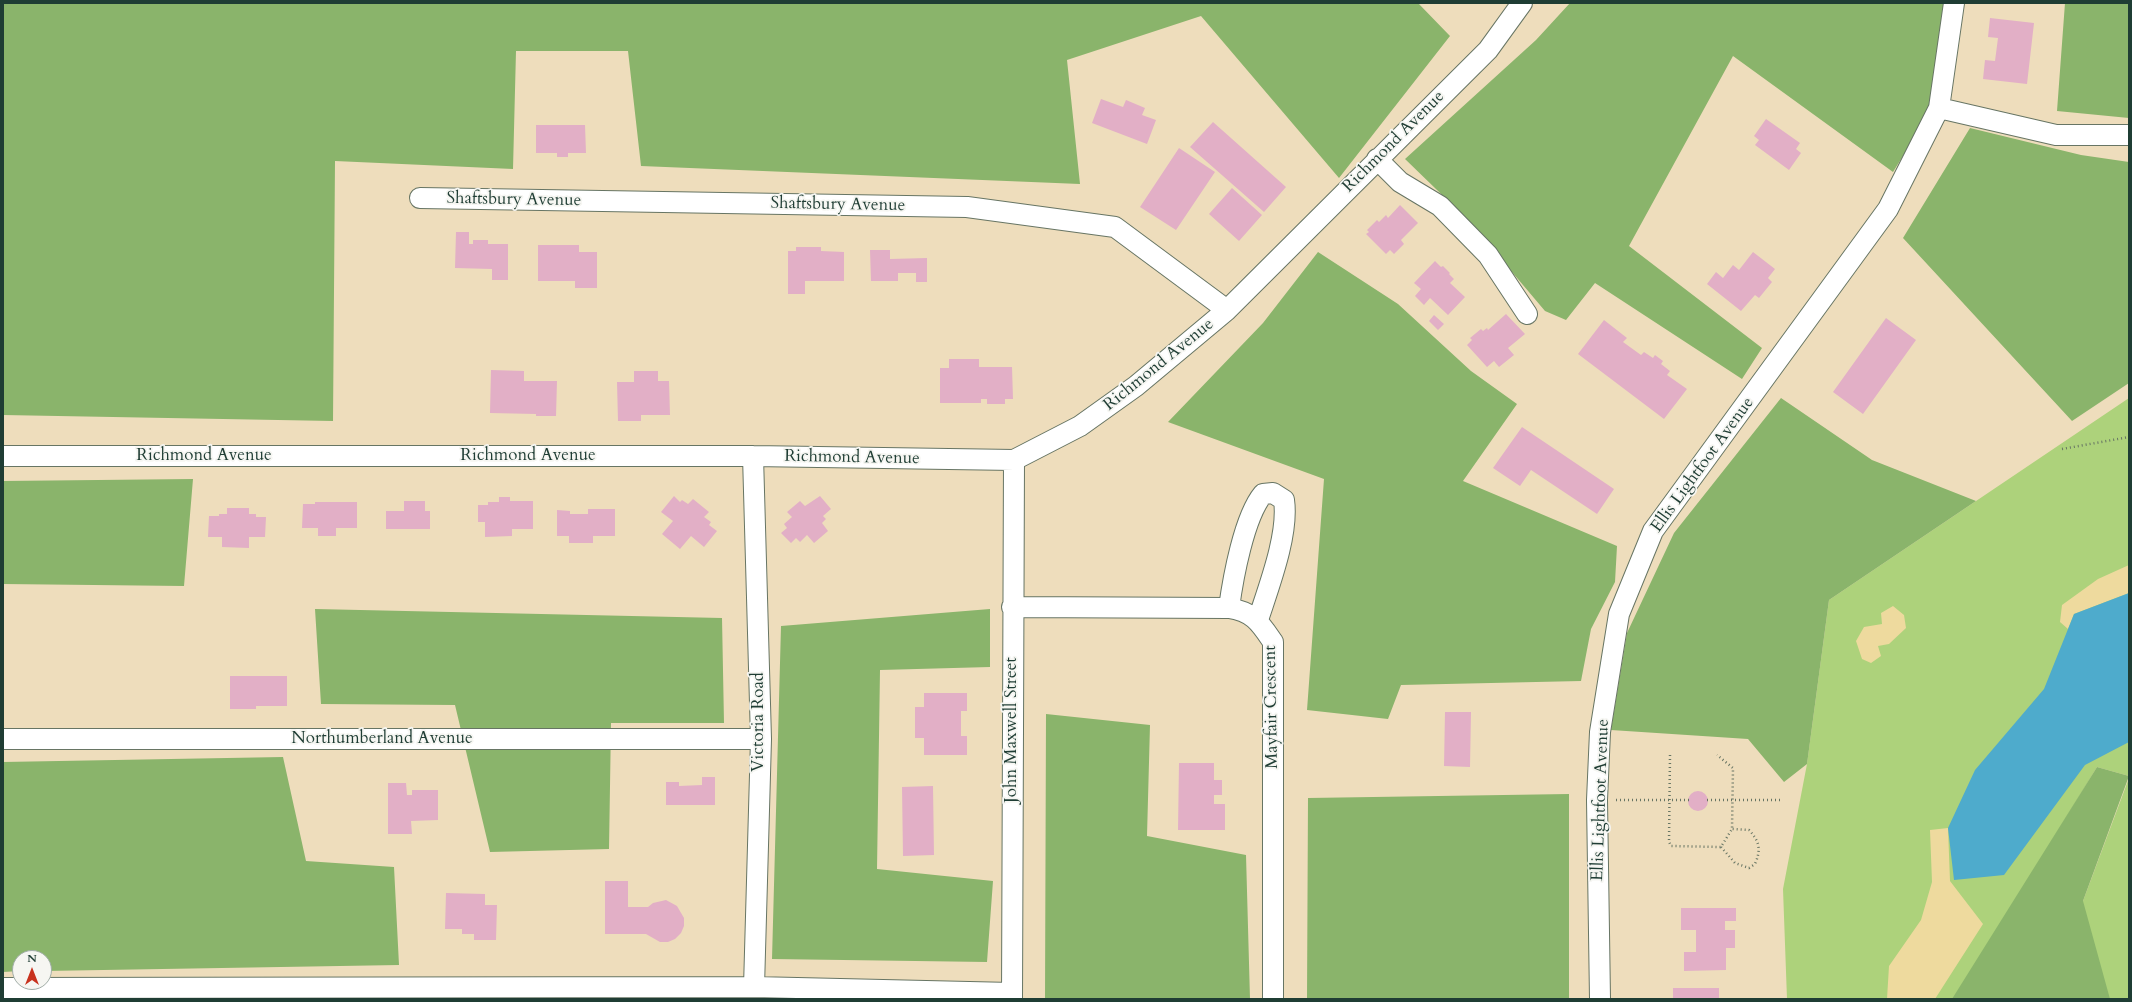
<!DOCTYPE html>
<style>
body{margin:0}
#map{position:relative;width:2132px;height:1002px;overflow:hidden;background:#eeddbc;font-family:Cardo,serif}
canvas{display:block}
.frame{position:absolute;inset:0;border:4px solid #1f3d34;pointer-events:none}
.north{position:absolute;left:12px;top:950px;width:40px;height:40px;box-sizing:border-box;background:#f6f6f2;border:1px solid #a0aca6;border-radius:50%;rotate:0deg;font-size:11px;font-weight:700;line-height:16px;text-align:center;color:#1f3d34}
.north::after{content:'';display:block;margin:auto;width:14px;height:18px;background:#c8321e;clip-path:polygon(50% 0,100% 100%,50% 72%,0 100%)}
</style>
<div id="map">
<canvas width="2132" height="1002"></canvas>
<div class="frame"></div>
<div class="north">N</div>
</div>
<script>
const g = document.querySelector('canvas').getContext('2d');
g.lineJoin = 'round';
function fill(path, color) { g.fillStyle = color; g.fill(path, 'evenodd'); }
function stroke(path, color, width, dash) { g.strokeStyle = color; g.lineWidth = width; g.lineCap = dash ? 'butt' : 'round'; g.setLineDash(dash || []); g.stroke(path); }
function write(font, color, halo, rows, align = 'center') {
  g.font = font + ' Cardo,serif'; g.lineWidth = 3.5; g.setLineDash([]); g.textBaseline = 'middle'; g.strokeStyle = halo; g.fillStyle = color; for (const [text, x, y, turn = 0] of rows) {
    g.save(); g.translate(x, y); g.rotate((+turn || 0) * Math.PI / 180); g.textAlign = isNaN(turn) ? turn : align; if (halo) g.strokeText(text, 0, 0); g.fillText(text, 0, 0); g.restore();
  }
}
fill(new Path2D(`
 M2129,398V776L2097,767L1956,999H1787L1783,889L1807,764L1829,600Z
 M2129,778V999H2060L2083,901Z`), '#add27b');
fill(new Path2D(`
 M3,3H1418L1450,36L1339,178L1201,16L1067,60L1080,184L641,166L628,51H516L513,169L335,161L333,421L3,415Z
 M1570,3H1952L1948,83L1893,172L1733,56L1629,246L1762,348L1742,379L1595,283L1566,320L1545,311L1468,220L1405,159L1536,40Z
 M2065,3H2129V118L2057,111Z
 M1970,128L2081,155L2129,162V383L2072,421L1903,238Z
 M1318,252L1398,304L1471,371L1517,404L1463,481L1617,546L1615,582L1591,629L1581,681L1401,685L1388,719L1307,710L1324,479L1168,422L1263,323Z
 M1781,398L1872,460L1976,501L1829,600L1807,764L1784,782L1748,739L1611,730L1627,633L1674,533Z
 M193,479L184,586L3,584V481Z
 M315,609L722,618L724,723H611L609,849L490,852L455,705L321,704Z
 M990,609V667L880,670L877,869L993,881L987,962L772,959L781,626Z
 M1046,714L1150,725L1147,836L1246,855L1250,999H1045Z
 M283,757L306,861L394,867L399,965L44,971V958H20V971L3,972V762Z
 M2097,767L2129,776L2083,901L2110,999H1952Z
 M1569,794V999H1307L1308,798Z`), '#8ab46b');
fill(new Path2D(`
 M2129,565V593L2074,614L2068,629L2060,622L2062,605L2098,579Z
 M1893,606L1904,615L1906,628L1889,644L1878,646L1881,656L1871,663L1862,659L1856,641L1864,627L1882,624L1881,613Z
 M1948,828L1950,881L1983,924L1935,999H1887L1889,966L1921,920L1932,882L1930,830Z`), '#eeda9e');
fill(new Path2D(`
 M2129,593V742L2085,765L2004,875L1954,880L1948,828L1975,770L2044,689L2074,614Z`), '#4eabcc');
fill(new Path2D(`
 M1990,18L2034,23L2027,84L1983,79L1985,60L1995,61L1998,38L1988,37Z
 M1101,99L1123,107L1126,100L1145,108L1142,115L1156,120L1147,144L1092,123Z
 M1766,119L1800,143L1796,149L1801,153L1789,170L1755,145L1759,140L1754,136Z
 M1213,122L1286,187L1264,212L1190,147Z
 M536,125H585L586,153H568V157H557V153H536Z
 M1179,148L1215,172L1176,230L1140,207Z
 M1232,188L1262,215L1239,241L1209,214Z
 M1400,205L1418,223L1401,240L1404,244L1394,254L1390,250L1386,254L1366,234L1369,232L1367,230L1377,220L1379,222L1386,215L1388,218Z
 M456,232H469V244H473V240H488V244H508V280H492V269L455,268Z
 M538,245H579V252H597V288H575V281H538Z
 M796,247H821V251L844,252V281H805V294H788V251H796Z
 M870,250H890V259L927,258V282H916V273H898V281H871Z
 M1753,252L1775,269L1768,278L1772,282L1759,298L1755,295L1741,311L1707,284L1716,272L1723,278L1733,265L1739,270Z
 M1435,261L1441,267L1443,266L1450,273L1449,274L1454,279L1450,283L1465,297L1448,315L1430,298L1424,305L1415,296L1421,289L1414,283Z
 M1506,314L1525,334L1508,348L1514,355L1499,367L1494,361L1487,367L1467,345L1472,340L1470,338L1481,329L1483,331L1487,328L1488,330Z
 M1434,315L1444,324L1438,330L1429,321Z
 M1886,318L1916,340L1863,414L1833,392Z
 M1604,320L1627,338L1623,342L1641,355L1644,352L1653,358L1655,355L1663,361L1661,364L1670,371L1667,375L1687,389L1664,419L1578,354Z
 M949,359H979V367H1012L1013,399H1005V404H987V399H981V403H940V368H949Z
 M491,370L524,371V381H557L556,416H536V414L490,413Z
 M634,371H658V381H669L670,415H641V421H618L617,382H634Z
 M1522,427L1614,489L1597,514L1531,470L1520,486L1493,468Z
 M674,496L680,502L682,500L688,504L693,499L709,512L704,517L711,522L709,525L717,531L704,547L691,536L680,549L662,534L673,521L661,512Z
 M820,496L831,509L823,516L826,519L822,523L828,531L814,543L807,535L800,542L796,538L791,543L781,533L787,528L784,524L792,517L787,512L800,501L805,506Z
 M499,497H510V501H533V529H512V536L485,537V522H478V505H488V502H499Z
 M404,501H425V511H430V529H386V511H404Z
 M315,502H357V528H336V536H318V528H302L303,504H315Z
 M227,508H249V514H256V517H266L265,537H249V548L222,547V537H208L209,516H219V514H227Z
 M588,509H615V536H593V543H569V536H557V510L570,511V514H588Z
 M230,676H287V706H256V709H230Z
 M924,693H967V711H961V736H967V755H924V738H915V707H924Z
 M1445,712H1471L1470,767L1444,766Z
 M1179,763H1214V780H1222V795H1214V804H1225V830H1178Z
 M702,777H715V805H666V782H679V786L702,785Z
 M388,783H406L407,795H412V790H438V820L411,821L412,834H388Z
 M933,786L934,855L903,856L902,787Z
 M1688 801a10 10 0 1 1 20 0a10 10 0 1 1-20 0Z
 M605,881H628V907H648L653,903L666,900L677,906L684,918V926L681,933L675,939L668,942H660L646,934H605Z
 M446,893L485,894V905H497L496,940H474V934H462V929H445Z
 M1681,908H1736V921H1725V930H1735V948H1726V970L1684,971V952H1696V930H1681Z
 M1673,988H1719V999H1673Z`), '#e2afc6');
const street = new Path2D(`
 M1939,108L2056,135H2129
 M1377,159L1400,182L1440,206L1488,255L1527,314
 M420,198L967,207L1115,227L1227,310
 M3,456H753L1014,460L1080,426L1136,386L1227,310L1488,50L1522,3
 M753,456L761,739L754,987
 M1012,607L1229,608C1254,612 1260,623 1273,642V999
 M1229,608C1233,578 1244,517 1263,494L1273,493L1284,500C1289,534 1269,586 1258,620
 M3,739H761
 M3,988L754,987L1012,993
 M1012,999L1014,460
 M1600,999L1597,800L1600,732L1619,614L1653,531L1888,209L1939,108L1954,3`);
stroke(street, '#677564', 22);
stroke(new Path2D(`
 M2062,449L2129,437
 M1670,755L1669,842L1671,846L1721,847L1732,829L1733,768L1717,755
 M1616,800H1689
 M1707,800H1782
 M1721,847L1735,863L1749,868L1755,864C1761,850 1760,842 1749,830L1732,829`), '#677564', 2.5, [1, 3]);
stroke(street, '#fff', 20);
write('17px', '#1f3d34', '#f6f6f2', [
 ["Richmond Avenue",1394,142,-45],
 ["Shaftsbury Avenue",514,200,1],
 ["Shaftsbury Avenue",838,205,1],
 ["Richmond Avenue",1159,365,-39],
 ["Richmond Avenue",204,456],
 ["Richmond Avenue",528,456],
 ["Richmond Avenue",852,458,1],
 ["Ellis Lightfoot Avenue",1703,465,-54],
 ["Mayfair Crescent",1272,707,-91],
 ["Victoria Road",759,722,-90],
 ["John Maxwell Street",1012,730,-90],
 ["Northumberland Avenue",382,739],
 ["Ellis Lightfoot Avenue",1601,800,-88]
]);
</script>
